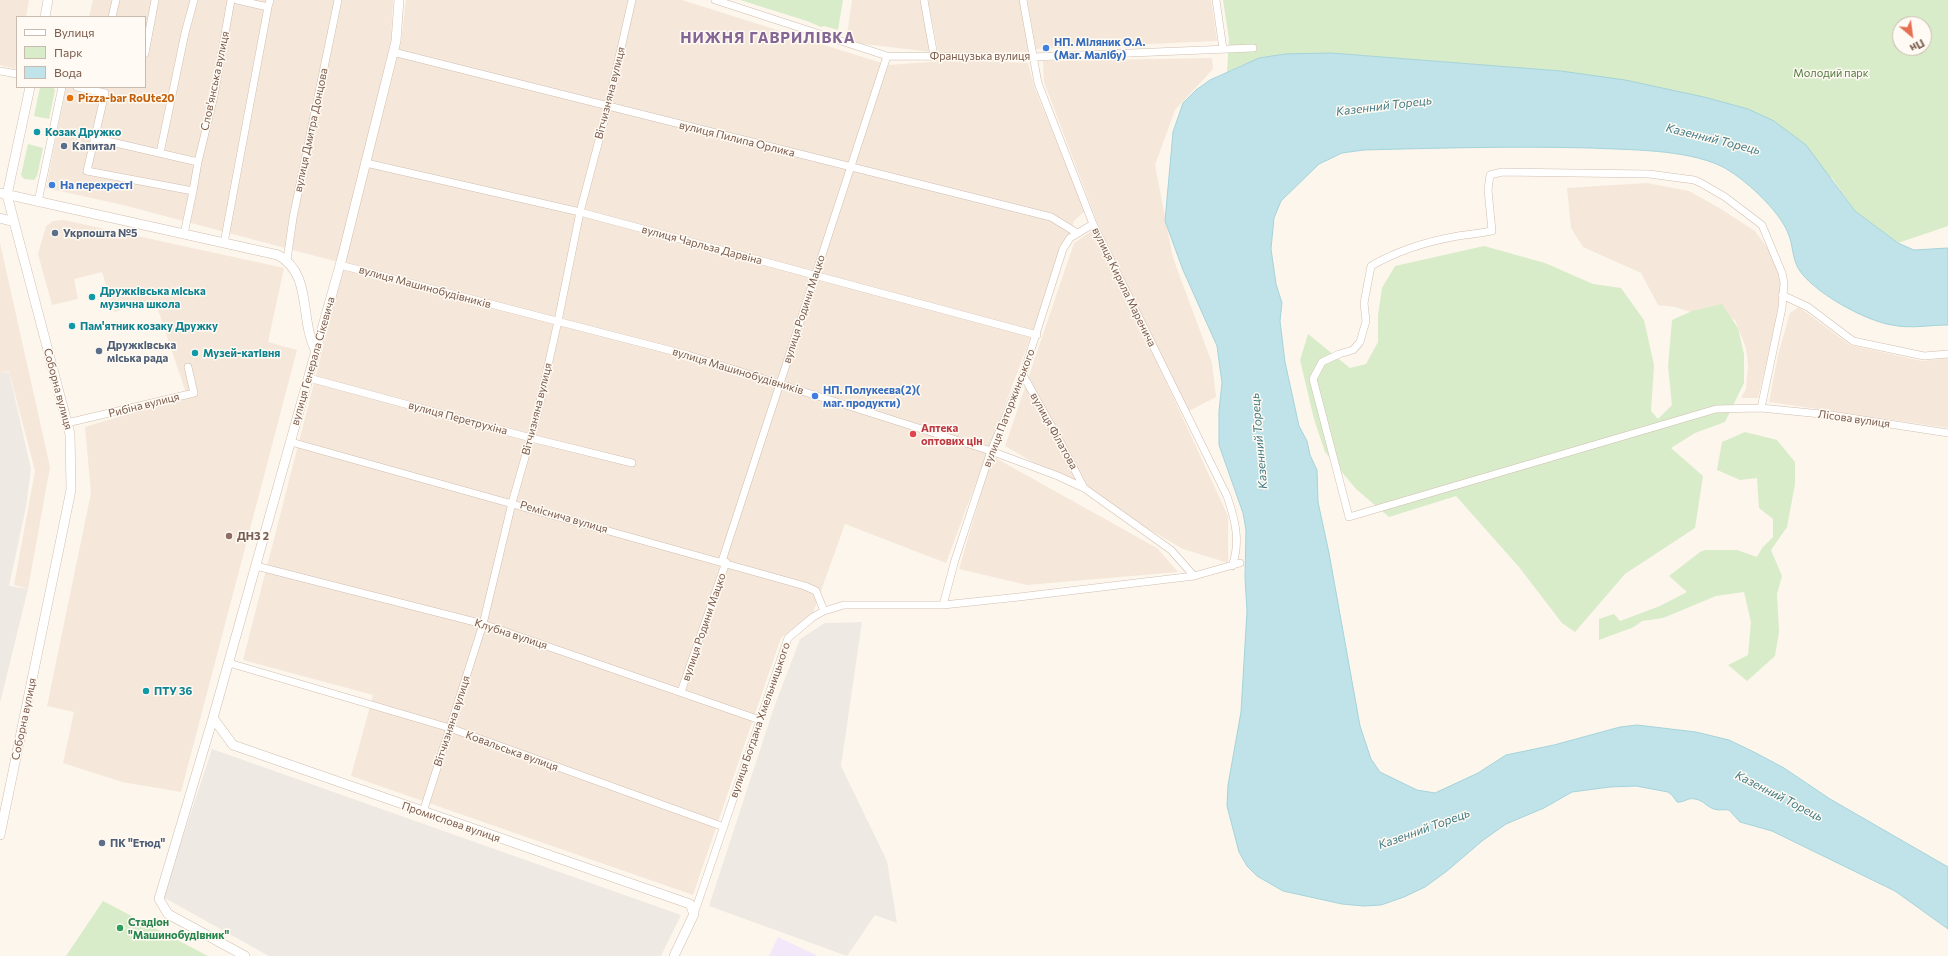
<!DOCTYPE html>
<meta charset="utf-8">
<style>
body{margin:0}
#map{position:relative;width:1948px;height:956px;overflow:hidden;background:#fdf6ec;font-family:Commissioner,sans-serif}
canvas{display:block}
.legend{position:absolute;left:16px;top:16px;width:130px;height:72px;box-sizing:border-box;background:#fffaf3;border:1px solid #cabbb1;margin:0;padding:5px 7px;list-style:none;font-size:12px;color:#7a5c4d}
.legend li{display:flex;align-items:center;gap:8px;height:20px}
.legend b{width:20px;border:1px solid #cabbb1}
.north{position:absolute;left:1892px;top:16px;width:40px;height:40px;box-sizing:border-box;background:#fffaf3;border:1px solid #cabbb1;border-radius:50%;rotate:151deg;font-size:11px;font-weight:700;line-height:16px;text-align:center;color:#7a5c4d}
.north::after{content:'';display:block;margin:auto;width:14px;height:18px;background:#e76f51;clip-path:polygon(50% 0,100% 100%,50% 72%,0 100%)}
</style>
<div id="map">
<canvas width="1948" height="956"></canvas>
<ul class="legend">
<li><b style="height:5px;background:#fff"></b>Вулиця</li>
<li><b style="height:11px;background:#d8ecc9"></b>Парк</li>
<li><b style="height:11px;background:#bfe3e8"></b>Вода</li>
</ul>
<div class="north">Пн</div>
</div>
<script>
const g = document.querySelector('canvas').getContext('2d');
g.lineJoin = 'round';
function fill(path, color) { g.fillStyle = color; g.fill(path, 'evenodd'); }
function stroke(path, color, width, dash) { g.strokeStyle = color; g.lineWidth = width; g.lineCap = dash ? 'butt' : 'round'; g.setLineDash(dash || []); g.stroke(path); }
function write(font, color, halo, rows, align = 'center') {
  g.font = font + ' Commissioner,sans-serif'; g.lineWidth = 3; g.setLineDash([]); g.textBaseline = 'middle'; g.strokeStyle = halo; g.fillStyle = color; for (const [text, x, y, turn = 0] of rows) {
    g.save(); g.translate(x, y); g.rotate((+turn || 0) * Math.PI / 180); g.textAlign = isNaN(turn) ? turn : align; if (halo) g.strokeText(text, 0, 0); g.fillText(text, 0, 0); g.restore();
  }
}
fill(new Path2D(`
 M0,0H29L26,17H17V60L15,69L0,65Z
 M93,0H393L391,40L338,262L123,205L46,188L66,87H145V17H89Z
 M406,0H682L888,65L956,60L1028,63L1035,89L1085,211L1074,221L946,563L845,524L813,613L781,638L693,895L351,776L373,695L243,660L401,43Z
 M852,0H922L931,52L846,42Z
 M928,0H1021L1030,52H938Z
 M1027,0H1211L1217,41L1036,49Z
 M1212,58L1213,69L1175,110L1155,165L1173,258L1212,363L1216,397L1187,412L1097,222L1044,82L1043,61Z
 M1647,183L1689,191L1721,209L1755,231L1772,254L1780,275V305L1758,398H1741L1746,389L1748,366L1746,348L1735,320L1714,310L1697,314L1675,307L1658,305L1641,273L1583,247L1571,228L1567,188Z
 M64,220L284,268L268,342L297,350L181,792L122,782L63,763L74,712L47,706L91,493L85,427L187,396L155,301L114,312L102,272L74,279L78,299L52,305L38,254L46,226L53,221Z
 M1093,230L1162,373L1228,516V563L1183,549L1005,446L1074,243Z
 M0,243L50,467L28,589L14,585L35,471L9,371L0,373Z
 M1799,307L1850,345L1922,361L1948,358V428L1769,402L1778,355L1790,313Z
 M992,456L1157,548L1178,572L1027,585L959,569Z`), '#f5e8da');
fill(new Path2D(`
 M9,372L31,469L26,507L9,586L28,589L0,703V373Z
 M862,622L841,766L887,861L897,923L875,915L847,956L709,906L773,710L800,639L825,623Z
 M212,749L681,915L661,956H269L163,897Z`), '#efe9e4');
fill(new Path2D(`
 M778,937L818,956H769Z`), '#f3e8fa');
fill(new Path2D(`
 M740,0H843L838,30L824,26L821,27L807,21Z
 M1223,0H1948V226L1898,243L1855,211L1832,178L1561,71L1331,53L1245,64L1227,72L1229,39ZM1900,24H1924V48H1900Z
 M40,87H53L55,90L49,119L34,116Z
 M28,144L43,148L37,176L34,180L24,179L21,175Z
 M1484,246L1545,263L1593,284L1621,288L1644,320L1654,365L1651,411L1658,419L1672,405L1668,366L1672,320L1692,311L1722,304L1738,328L1744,354V383L1725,422L1695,433L1671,448L1703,476L1695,528L1625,574L1575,632L1562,623L1519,567L1456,496L1389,517L1356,489L1325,452L1314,419L1300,360L1308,334L1350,368L1366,364L1378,342V315L1382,288L1395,266Z
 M1745,432L1777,440L1795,462V484L1787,527L1771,550L1782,576L1777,594L1779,632L1775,656L1747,681L1728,665L1748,655L1751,622L1744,592L1716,596L1663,618L1642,621L1634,627L1599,640V619L1614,614L1620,621L1660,606L1687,592L1669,576L1700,552L1705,550H1737L1757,557L1762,548L1773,537V519L1759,508L1757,478L1740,480L1717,470L1722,442Z
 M103,901L208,956H66Z`), '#d8ecc9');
const water = new Path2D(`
 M1331,53L1561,71L1625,80L1704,97L1748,109L1774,121L1806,145L1855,211L1898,243L1914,250L1948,248V325C1929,325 1911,329 1892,325C1865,321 1811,291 1798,268C1792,257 1793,244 1788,233C1779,210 1743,177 1721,166C1684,149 1630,150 1590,148C1515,146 1439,148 1364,150L1342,153L1319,164L1281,201L1274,218L1271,249L1276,284L1282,303L1280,321L1285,362L1299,426L1307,441L1310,455L1317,470L1318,502L1329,553L1360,726L1371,759L1380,772L1417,790L1435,793L1478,773L1506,755L1554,745L1620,727L1637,725L1696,732L1729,740L1756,753L1784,768L1830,799L1948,867V929L1895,891L1772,831L1740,822L1729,810C1724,809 1719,811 1714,809C1707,807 1703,800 1695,799C1688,797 1684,803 1677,802L1672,795L1668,792L1636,786L1610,787L1572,792L1544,808L1506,824L1482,841L1447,871L1425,887L1404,897L1381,905L1364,906L1342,904L1283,891L1257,876L1247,866L1239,852L1227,806L1228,785L1241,712L1247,611L1245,578L1246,530L1243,513L1219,445V411L1222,383L1217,346L1183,270L1165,221L1173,132L1183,103L1196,90L1210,80L1259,58L1285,54Z`);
fill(water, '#bfe3e8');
stroke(water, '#a5d3da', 1);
const minor = new Path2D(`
 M237,0L268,7L270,0
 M715,0L887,56L1033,57L1253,48
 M924,0L934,56
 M1023,0L1038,83L1093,224L1227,496C1235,519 1241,542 1232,566
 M1216,0L1223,49
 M112,17L116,0
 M393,52L1051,217L1077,233
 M145,53L155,0
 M0,71L17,74
 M77,87L105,93L87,171L193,191L184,234
 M94,138L198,162L193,191
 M160,153L185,33L194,0
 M198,162L214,96L231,0
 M366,163L580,212L1037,335
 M38,202L62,87
 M224,243L268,7
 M287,260L293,218L338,0
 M340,265L688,355L991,451L1058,476L1084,488L1171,550L1194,576
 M1782,295L1808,307L1853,341L1924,356L1948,354
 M1023,375L1063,447L1084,488
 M309,378L531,438L632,463
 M1761,408L1782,308L1784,283L1782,273L1762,225L1725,197L1701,183L1694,180L1649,174L1502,172L1490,175L1488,190L1492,231C1481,233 1470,234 1458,236C1429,241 1397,251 1371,266L1364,303L1366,321L1360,342L1353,350L1339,354L1322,362L1313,379L1349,517L1716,409L1761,408L1831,415L1948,433
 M67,423L194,393L188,367
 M291,442L805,586L816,591L824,611
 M722,561L887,56
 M256,566L483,624L760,720
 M943,605L955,560L991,451L1023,375L1063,249L1070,238L1093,224
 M229,663L450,728L724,827
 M681,692L726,562
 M423,812L483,624L512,503L537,415L558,321L580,212L608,106L632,0
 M694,914L788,638L813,617L824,611L844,605H943L1019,597L1194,576L1240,563`);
const tertiary = new Path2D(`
 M45,17L48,0
 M0,193L278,255C313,274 299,320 316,351
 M0,218L14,222
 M213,718L233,745L690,904L694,914L674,956
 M0,835L71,490L70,434L7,195L30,87
 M245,956L168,914L159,899L213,718L342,258L396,41L399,0`);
stroke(minor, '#d1beb0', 8);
stroke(tertiary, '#d1beb0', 10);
stroke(minor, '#fff', 7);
stroke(tertiary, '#fff', 9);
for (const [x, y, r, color] of [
 [1046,48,4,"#3f7fe0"],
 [70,98,4,"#e8710a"],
 [37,132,4,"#0f9aa8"],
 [64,146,4,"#5c6f8a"],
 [52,185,4,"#3f7fe0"],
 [55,233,4,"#5c6f8a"],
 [92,297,4,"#0f9aa8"],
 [72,326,4,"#0f9aa8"],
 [99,351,4,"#5c6f8a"],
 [195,353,4,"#0f9aa8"],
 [815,396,4,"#3f7fe0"],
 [913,434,4,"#e0444e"],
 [229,536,4,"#8d6e63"],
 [146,691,4,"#0f9aa8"],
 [102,843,4,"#5c6f8a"],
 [120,928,4,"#2e9e5b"]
]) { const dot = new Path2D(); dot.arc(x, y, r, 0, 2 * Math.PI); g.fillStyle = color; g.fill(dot); stroke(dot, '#fffaf3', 1.5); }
write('bold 11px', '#366cbe', '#fffaf3', [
 ["НП. Міляник О.А.",1054,42],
 ["(Маг. Малібу)",1054,55],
 ["На перехресті",60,185],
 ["НП. Полукеєва(2)(",823,390],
 ["маг. продукти)",823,403]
], 'left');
write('11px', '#7a5c4d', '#fffaf3', [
 ["Французька вулиця",980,56],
 ["Слов'янська вулиця",215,81,-78],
 ["Вітчизняна вулиця",610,93,-76],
 ["вулиця Дмитра Донцова",311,130,-78],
 ["вулиця Пилипа Орлика",737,139,14],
 ["вулиця Чарльза Дарвіна",702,245,15],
 ["вулиця Машинобудівників",425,287,15],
 ["вулиця Кирила Маренича",1124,287,64],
 ["вулиця Родини Мацко",804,309,-72],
 ["вулиця Генерала Сікевича",313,361,-74],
 ["вулиця Машинобудівників",738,371,17],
 ["Соборна вулиця",58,389,75],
 ["Рибіна вулиця",144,405,-14],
 ["вулиця Паторжинського",1009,408,-69],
 ["Вітчизняна вулиця",537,409,-76],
 ["вулиця Перетрухіна",458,418,15],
 ["Лісова вулиця",1854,419,8],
 ["вулиця Філатова",1054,431,61],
 ["Реміснича вулиця",564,517,16],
 ["вулиця Родини Мацко",704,627,-71],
 ["Клубна вулиця",511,634,18],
 ["Соборна вулиця",24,719,-78],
 ["вулиця Богдана Хмельницького",760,720,-71],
 ["Вітчизняна вулиця",452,721,-72],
 ["Ковальська вулиця",512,751,20],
 ["Промислова вулиця",451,822,19]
]);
write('11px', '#537a41', '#fffaf3', [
 ["Молодий парк",1831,73]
]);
write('bold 11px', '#c56008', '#fffaf3', [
 ["Pizza-bar RoUte20",78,98]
], 'left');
write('bold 11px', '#0d838f', '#fffaf3', [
 ["Козак Дружко",45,132],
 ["Дружківська міська",100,291],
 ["музична школа",100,304],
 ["Пам'ятник козаку Дружку",80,326],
 ["Музей-катівня",203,353],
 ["ПТУ 36",154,691]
], 'left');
write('bold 11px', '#4e5e75', '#fffaf3', [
 ["Капитал",72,146],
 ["Укрпошта №5",63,233],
 ["Дружківська",107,345],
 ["міська рада",107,358],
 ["ПК \"Етюд\"",110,843]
], 'left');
write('bold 11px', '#be3a42', '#fffaf3', [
 ["Аптека",921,428],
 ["оптових цін",921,441]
], 'left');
write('bold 11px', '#785e54', '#fffaf3', [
 ["ДНЗ 2",237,536]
], 'left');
write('bold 11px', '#27864d', '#fffaf3', [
 ["Стадіон",128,922],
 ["\"Машинобудівник\"",128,935]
], 'left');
write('italic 12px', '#437c86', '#fffaf3', [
 ["Казенний Торець",1384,106,-7],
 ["Казенний Торець",1713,139,14],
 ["Казенний Торець",1259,441,-95],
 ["Казенний Торець",1779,796,27],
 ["Казенний Торець",1424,829,-20]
]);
g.letterSpacing = '1px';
write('bold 15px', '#846695', '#fffaf3', [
 ["НИЖНЯ ГАВРИЛІВКА",768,38]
]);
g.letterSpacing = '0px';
</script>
